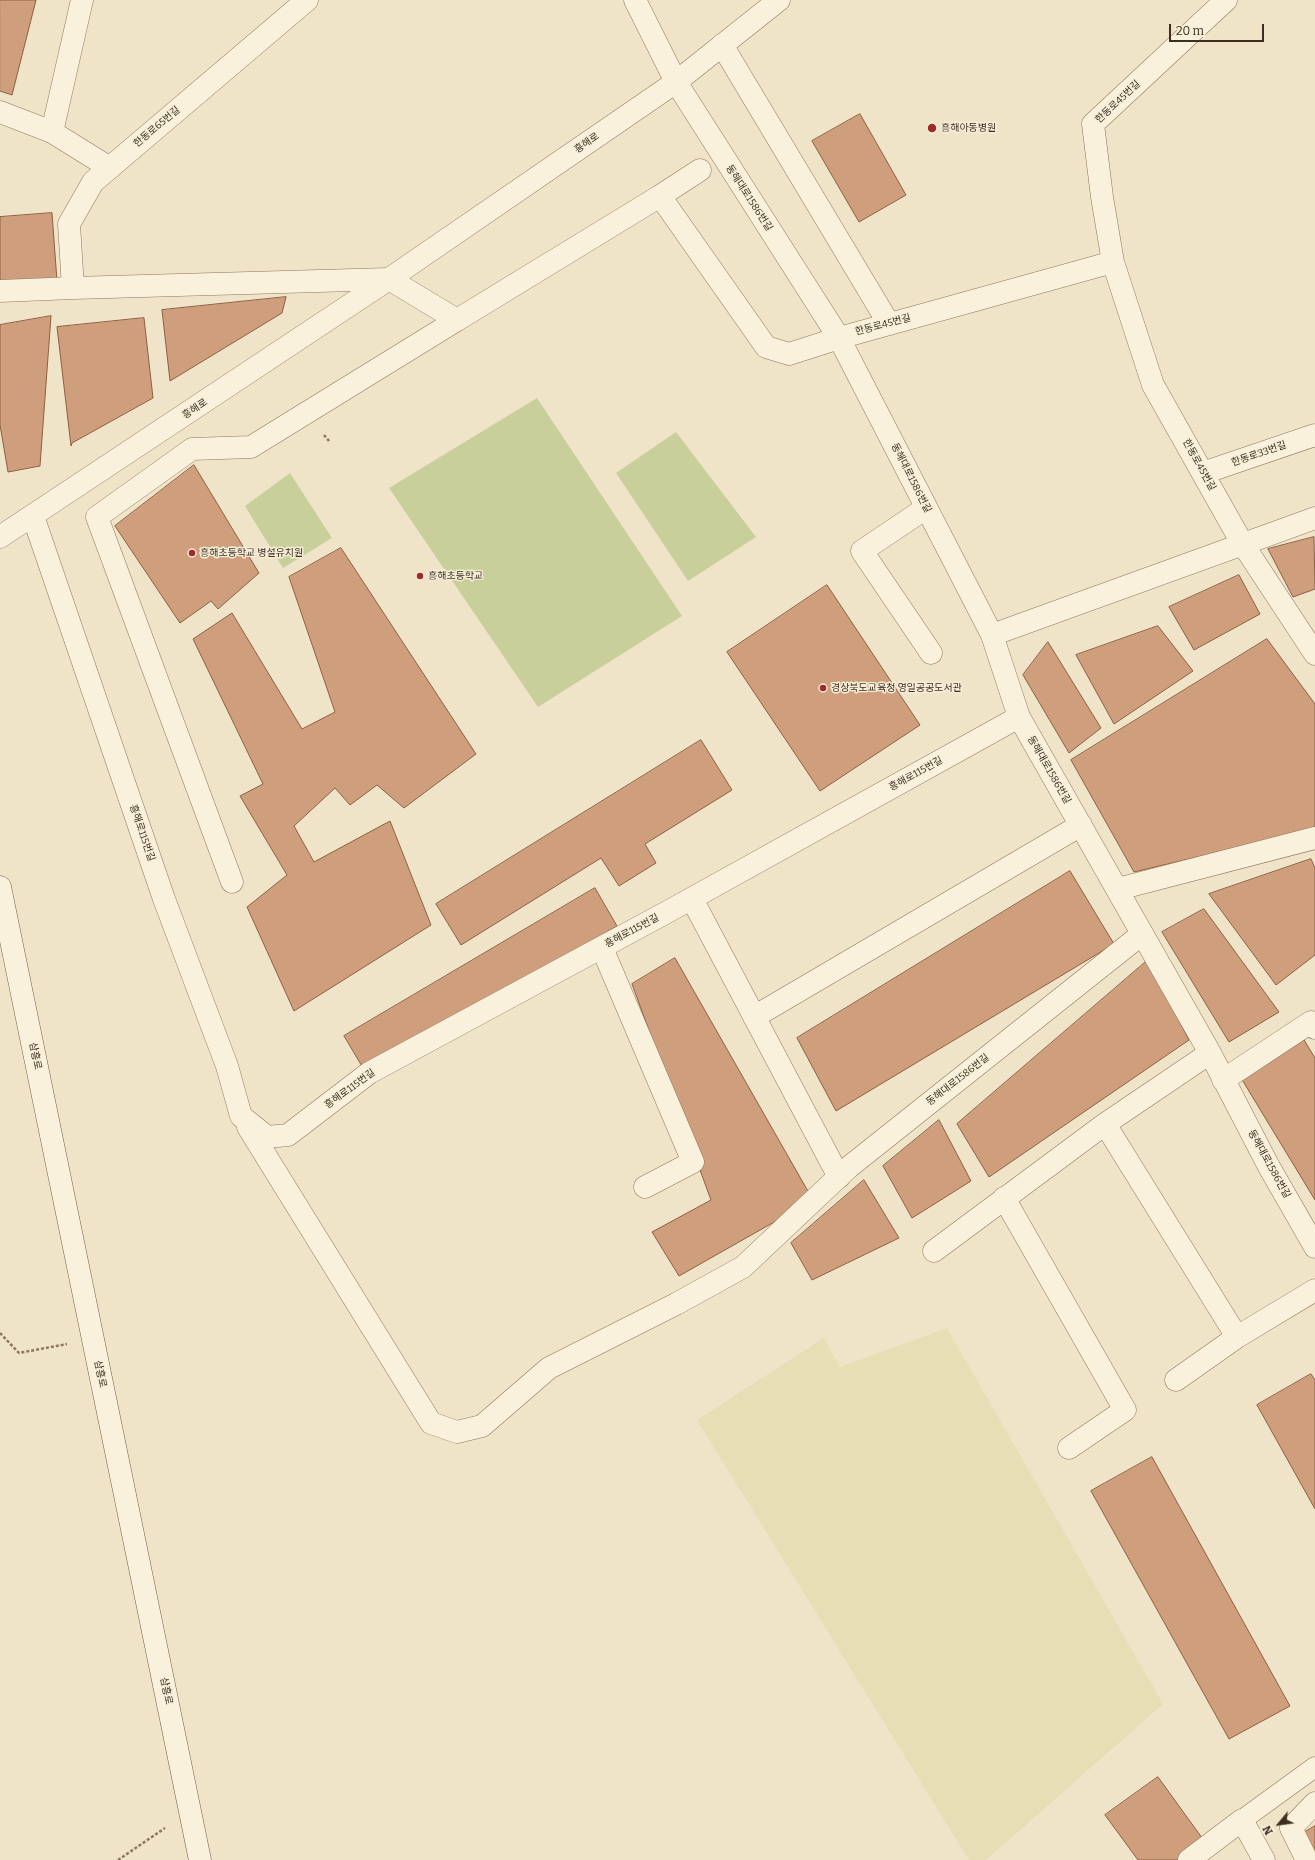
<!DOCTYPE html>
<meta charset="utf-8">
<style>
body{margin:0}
#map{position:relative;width:1315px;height:1860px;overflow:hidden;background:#f0e4c8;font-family:Bitter,serif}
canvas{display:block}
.north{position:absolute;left:1259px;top:1804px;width:40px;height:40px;-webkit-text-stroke:3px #f7eed8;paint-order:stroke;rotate:241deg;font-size:11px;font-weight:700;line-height:16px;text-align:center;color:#3d2e20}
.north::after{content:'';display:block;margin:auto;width:14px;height:18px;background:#3d2e20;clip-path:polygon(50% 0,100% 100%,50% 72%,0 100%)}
.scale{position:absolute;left:1169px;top:24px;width:95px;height:18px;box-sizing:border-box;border:2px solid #3d2e20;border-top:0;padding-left:5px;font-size:12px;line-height:14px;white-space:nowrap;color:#3d2e20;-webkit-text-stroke:3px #f7eed8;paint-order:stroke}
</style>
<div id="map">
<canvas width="1315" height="1860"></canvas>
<div class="north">N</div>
<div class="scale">20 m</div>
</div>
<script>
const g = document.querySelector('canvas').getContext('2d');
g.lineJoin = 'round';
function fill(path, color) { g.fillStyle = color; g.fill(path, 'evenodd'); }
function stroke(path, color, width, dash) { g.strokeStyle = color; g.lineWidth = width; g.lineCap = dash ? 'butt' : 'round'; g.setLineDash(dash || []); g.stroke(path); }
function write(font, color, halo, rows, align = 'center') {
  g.font = font + ' Bitter,"Noto Sans KR",serif'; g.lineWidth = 3; g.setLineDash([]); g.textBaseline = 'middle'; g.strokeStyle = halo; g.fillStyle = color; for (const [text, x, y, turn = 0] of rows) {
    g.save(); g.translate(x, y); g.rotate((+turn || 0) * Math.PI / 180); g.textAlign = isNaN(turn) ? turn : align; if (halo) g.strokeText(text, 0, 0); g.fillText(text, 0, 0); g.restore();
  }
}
fill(new Path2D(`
 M947,1328L1163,1704L986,1860H969L697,1420L824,1338L840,1367Z`), '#e6deb5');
fill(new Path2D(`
 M537,398L682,616L538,707L389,488Z
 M676,432L756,537L688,581L616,473Z
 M290,473L332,538L283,568L245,506Z`), '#c9cf9b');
const building = new Path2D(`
 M0,0H36L12,95L0,91Z
 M860,114L906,195L859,222L812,141Z
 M52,213L57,281L0,285V217Z
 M286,297L282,313L170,381L162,310Z
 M51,316L40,466L8,472L0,425V325Z
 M144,318L153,398L72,443L71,446L57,327Z
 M194,465L259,573L218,609L211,601L180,623L115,526Z
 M1314,537L1315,589L1293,597L1268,549Z
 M341,548L476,754L404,808L377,785L350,805L335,788L294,826L314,862L390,821L431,925L294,1011L247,907L287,875L240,796L263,784L193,639L232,613L302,729L335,712L289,577Z
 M1239,575L1260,614L1194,650L1169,607Z
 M827,585L920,725L820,791L727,652Z
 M1158,626L1193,671L1114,724L1076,655Z
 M1267,639L1315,704V829L1134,872L1071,760Z
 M1048,642L1101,728L1069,753L1023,675Z
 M701,740L732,790L645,844L656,863L619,886L601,858L461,945L436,904Z
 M1311,859L1315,868V955L1276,985L1209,894Z
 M1070,871L1114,944L836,1111L797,1038Z
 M595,888L617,926L366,1073L344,1036Z
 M1204,909L1279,1012L1229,1042L1162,932Z
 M675,958L813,1200L679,1276L652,1232L711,1200L632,984Z
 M1148,960L1189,1040L989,1177L957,1124Z
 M1304,1040L1315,1058V1200L1241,1078Z
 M939,1120L971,1181L912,1218L883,1166Z
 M864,1180L899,1238L812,1280L791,1243Z
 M1311,1374L1315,1380V1509L1257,1405Z
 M1152,1457L1290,1706L1229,1739L1091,1491Z
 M1158,1777L1205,1842L1179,1860H1138L1105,1815Z
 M1315,1826V1860L1300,1835Z`);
fill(building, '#cf9f7d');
stroke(building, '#8d5f41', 1);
const pedestrian = new Path2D(`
 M1242,1820L1315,1767`);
const minor = new Path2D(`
 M635,0L676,82L839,338L992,635L1019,717L1210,1053L1268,1165L1315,1247
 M1226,0L1093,124L1102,197L1113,262L1153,385L1242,543L1315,654
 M722,45L889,324
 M0,112L52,132L110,168
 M52,132L82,0
 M660,196L700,170
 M73,288L69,224L93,182L307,0
 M0,291L73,288L389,279L457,320L660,196L766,347L789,354L839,338L1113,262
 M1203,473L1315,435
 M926,508L862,551L931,653
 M33,516L164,899L227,1066L241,1116L267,1137L288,1135L369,1073L669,911L1019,717
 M992,635L1315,518
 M232,882L97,517L192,449L251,447L457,320
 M1118,889L1315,838
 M692,899L839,1177
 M602,948L693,1162L645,1187
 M754,1017L1081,825
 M1223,1080L1311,1022L1315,1028
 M1105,1124L1237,1337
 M248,1127L431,1423L457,1432L482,1426L549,1368L676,1304L743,1267L849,1167L1142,934
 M1004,1198L1125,1410L1069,1448
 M934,1251L1105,1124L1210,1053
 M1176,1380L1237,1337L1315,1290
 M1189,1860L1242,1820L1264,1860
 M1307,1860L1291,1828L1315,1803`);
const tertiary = new Path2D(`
 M0,537L389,279L676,82L779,0`);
const secondary = new Path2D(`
 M0,887L200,1860`);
stroke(pedestrian, '#8d765c', 21);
stroke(minor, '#8d765c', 23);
stroke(tertiary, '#8d765c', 23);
stroke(secondary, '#6f573f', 23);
stroke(new Path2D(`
 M324,435L329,441
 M0,1333L19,1353L67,1344
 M118,1860L165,1828`), '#8d765c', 2.5, [3, 2]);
stroke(pedestrian, '#faf1dc', 20);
stroke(minor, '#faf1dc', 22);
stroke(tertiary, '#faf1dc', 22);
stroke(secondary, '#faf1dc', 22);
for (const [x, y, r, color] of [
 [932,128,5,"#9e2a2b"],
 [192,553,4,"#9e2a2b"],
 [420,576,4,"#9e2a2b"],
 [823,688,4,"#9e2a2b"]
]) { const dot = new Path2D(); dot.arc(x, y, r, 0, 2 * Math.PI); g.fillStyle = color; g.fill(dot); stroke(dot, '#f7eed8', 1.5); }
write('10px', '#3d2e20', '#f7eed8', [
 ["한동로45번길",1118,102,-43],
 ["한동로65번길",157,127,-40],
 ["흥해로",587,143,-35],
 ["동해대로1586번길",749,198,57],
 ["한동로45번길",883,325,-15],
 ["흥해로",195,409,-34],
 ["한동로33번길",1259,454,-19],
 ["한동로45번길",1199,465,61],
 ["동해대로1586번길",911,478,63],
 ["동해대로1586번길",1049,770,60],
 ["흥해로115번길",916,774,-29],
 ["흥해로115번길",142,833,71],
 ["흥해로115번길",632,931,-28],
 ["삼흥로",35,1056,78],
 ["동해대로1586번길",958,1080,-38],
 ["흥해로115번길",350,1089,-36],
 ["동해대로1586번길",1269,1164,61],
 ["삼흥로",100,1374,78],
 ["삼흥로",166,1691,78]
]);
write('10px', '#3d2e20', '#f7eed8', [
 ["흥해아동병원",941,128],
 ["흥해초등학교 병설유치원",200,553],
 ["흥해초등학교",428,576],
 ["경상북도교육청 영일공공도서관",831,688]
], 'left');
</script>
